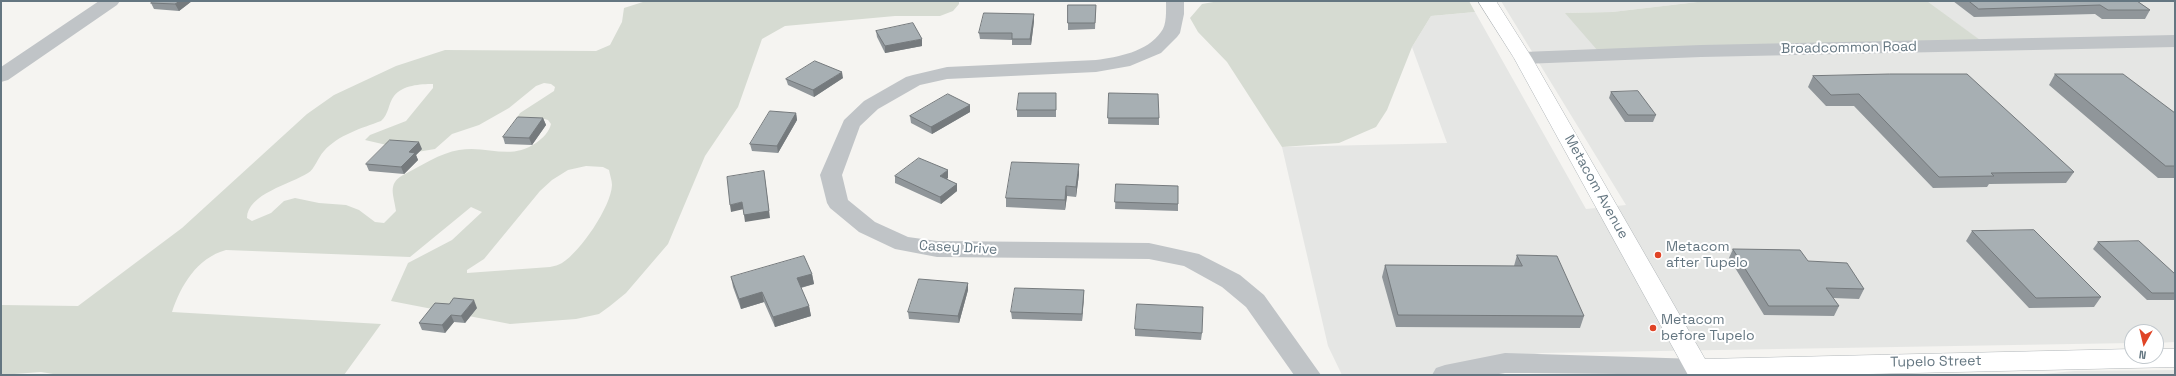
<!DOCTYPE html>
<style>
body{margin:0}
#map{position:relative;width:2176px;height:376px;overflow:hidden;background:#f5f4f1;font-family:"Space Grotesk",sans-serif}
canvas{display:block}
.frame{position:absolute;inset:0;border:2px solid #647681;pointer-events:none}
.north{position:absolute;left:2124px;top:324px;width:40px;height:40px;box-sizing:border-box;background:#fff;border:1px solid #c1c8cd;border-radius:50%;rotate:188deg;font-size:11px;font-weight:700;line-height:16px;text-align:center;color:#647681}
.north::after{content:'';display:block;margin:auto;width:14px;height:18px;background:#e04426;clip-path:polygon(50% 0,100% 100%,50% 72%,0 100%)}
</style>
<div id="map">
<canvas width="2176" height="376"></canvas>
<div class="frame"></div>
<div class="north">N</div>
</div>
<script>
const g = document.querySelector('canvas').getContext('2d');
g.lineJoin = 'round';
function fill(path, color) { g.fillStyle = color; g.fill(path, 'evenodd'); }
function stroke(path, color, width, dash) { g.strokeStyle = color; g.lineWidth = width; g.lineCap = dash ? 'butt' : 'round'; g.setLineDash(dash || []); g.stroke(path); }
function write(font, color, halo, rows, align = 'center') {
  g.font = font + ' "Space Grotesk",sans-serif'; g.lineWidth = 4; g.setLineDash([]); g.textBaseline = 'middle'; g.strokeStyle = halo; g.fillStyle = color; for (const [text, x, y, turn = 0] of rows) {
    g.save(); g.translate(x, y); g.rotate((+turn || 0) * Math.PI / 180); g.textAlign = isNaN(turn) ? turn : align; if (halo) g.strokeText(text, 0, 0); g.fillText(text, 0, 0); g.restore();
  }
}
fill(new Path2D(`
 M1501,1H1706L1612,12L1566,13L1979,40L1927,1H2175V342L2156,343V332H2132V343L1542,353L1471,363L1433,375H1342L1328,346L1282,147L1447,143L1412,47L1431,16L1475,12L1586,209L1626,205Z
 M2175,370V375H2033L2074,371Z`), '#e5e6e4');
fill(new Path2D(`
 M646,1H959V4L953,11L940,16H895L785,26L762,39L738,107L705,156L668,244L626,293L610,306L599,314L576,319L510,324L391,301L408,263L452,240L482,212L471,207L410,257L226,250C197,258 181,285 172,312L381,324L344,375H59L41,372L1,375V305L78,306L182,228L307,114L334,95L396,66L445,50L596,51L610,45L622,22L624,8ZM544,83L551,84L555,87L554,91L520,113L515,121L541,118L548,120L551,124C549,132 543,138 536,143C510,161 488,145 459,150C440,153 421,166 403,175C387,184 394,195 396,211L384,223L375,222L359,210L346,205L319,203L295,198L284,201L271,213L252,221L247,218C247,194 291,184 308,173C315,169 318,157 324,151C338,135 362,128 381,121C389,114 388,104 394,96C403,85 420,84 433,84V88L406,121L370,135L365,140L417,152L435,149L452,134L479,125L509,108L536,86ZM586,166L603,167L609,170C610,175 612,181 612,185C611,207 580,252 562,263C559,265 554,266 550,267L467,273V270L484,259L540,191L552,180L568,170Z
 M1219,1H1469L1475,12L1431,16L1412,47L1387,110L1376,127L1339,143L1282,147L1227,62L1198,32L1190,18L1202,4Z
 M1706,1H1927L1980,40L1598,51L1565,13L1612,12Z`), '#d6dbd2');
const major = new Path2D(`
 M1478,1H1496L1532,58L1705,359L2132,349V356H2156V349H2175V367L1825,375H1688L1514,58Z`);
stroke(major, '#b1b6b9', 1);
fill(new Path2D(`
 M99,1H120L117,5L8,80L1,82V67Z
 M1166,1H1184V14L1180,33L1177,37L1161,53L1130,66L1096,72L947,79L920,85L878,109L860,126L842,175L848,200L875,222L908,237L937,241L1149,243L1199,254L1240,275L1264,295L1321,375H1294L1246,307L1222,287L1184,266L1149,259L937,257L895,249L859,232L830,208L827,203L820,175L844,120L864,101L906,77L913,75L947,67L1096,60C1118,57 1147,52 1161,32C1167,25 1166,10 1166,1Z
 M2175,35V47L1701,57L1523,64L1516,62L1514,58L1516,54L1523,52L1701,45Z
 M1505,353L1698,359L1707,362L1711,369L1708,375L1528,373H1505L1493,375H1432L1436,368L1445,365Z`), '#c0c4c7');
fill(major, '#fff');
fill(new Path2D(`
 M192,1L179,11L154,9L151,3Z
 M1953,1H2137L2150,10L2145,19H2102L2095,14L1974,17Z
 M1068,5H1096L1095,29L1068,30Z
 M1034,14V21L1031,45H1012V40L980,39L979,33Z
 M876,31L922,46L885,53L877,37Z
 M2055,74L2175,113V178H2158L2049,85Z
 M1813,76L2074,172L2066,183L1989,184L1987,187L1933,188L1854,106H1826L1808,87Z
 M843,78L814,97L788,85L786,79Z
 M1611,92L1656,115L1653,122H1625L1609,98Z
 M1056,93V117H1017V110Z
 M1109,93L1159,118V125L1108,124Z
 M970,105V112L932,134L911,123L910,116Z
 M796,113L797,120L778,153L752,151L750,144Z
 M543,118L546,125L532,145L505,144L503,137Z
 M422,149L416,155L418,160L404,174L369,171L366,164Z
 M1079,174L1076,197L1067,196L1065,210L1006,207V198Z
 M895,176L948,178L946,179L957,184V191L941,204L895,183Z
 M1116,184L1178,204V211L1115,209Z
 M1972,231L2101,297L2094,307L2029,308L1966,241Z
 M2098,242L2175,274V300H2147L2093,249Z
 M1733,249L1808,261L1864,289L1859,299L1833,298L1839,306L1834,316L1764,315L1729,258Z
 M1517,255L1584,316L1580,328L1396,327L1382,277L1385,265L1514,266Z
 M812,274L814,284L801,288L809,306L811,316L775,327L764,302L741,309L733,287L731,277Z
 M968,283V290L959,323L909,319L908,312Z
 M1084,290L1082,321L1012,319L1011,312Z
 M477,308L465,323L454,322L445,333L422,330L419,323Z
 M1135,329L1202,333L1201,340L1135,336Z`), '#90969a');
fill(new Path2D(`
 M180,1H192L179,11L175,4Z
 M1034,14V21L1031,45L1030,39Z
 M922,39V46L885,53V46Z
 M842,72L843,78L814,97L813,90Z
 M970,105V112L932,134L931,127Z
 M796,113L797,120L778,153L777,146Z
 M543,118L546,125L532,145L529,138Z
 M419,142L422,149L416,155L418,160L404,174L401,167L409,152Z
 M1079,164V174L1076,197V187Z
 M948,170V178L940,184V176Z
 M764,171L770,218L745,222L744,215Z
 M957,184V191L941,204L940,197Z
 M1066,186L1067,196L1065,210V200Z
 M742,202L744,209L731,212L730,205Z
 M812,274L814,284L799,288L797,278Z
 M968,283V290L959,323L958,316Z
 M1084,290V298L1082,321V314Z
 M762,292L764,302L741,309L739,299Z
 M474,300L477,308L465,323L461,316Z
 M809,306L811,316L775,327L773,317Z
 M451,315L454,322L445,333L442,325Z`), '#757a7d');
const building = new Path2D(`
 M153,1H180L175,4L151,3Z
 M1969,1H2137L2150,10H2108L2100,5L1979,9Z
 M1068,5H1096L1095,23H1068Z
 M984,13L1034,14L1030,39H1012V33H979Z
 M913,23L922,39L885,46L876,31Z
 M815,61L842,72L813,90L786,79Z
 M1890,74H1967L2074,172L1991,173L1994,176L1939,177L1859,94L1831,95L1813,76Z
 M2055,74H2123L2175,113V166H2166Z
 M1638,91L1656,115H1628L1611,92Z
 M1019,93H1056V110H1017Z
 M1109,93L1158,94L1159,118H1108Z
 M948,94L970,105L931,127L910,116Z
 M770,111L796,113L777,146L750,144Z
 M518,117L543,118L529,138L503,137Z
 M390,140L419,142L409,152L415,153L401,167L366,164Z
 M919,158L948,170L940,176L957,184L940,197L895,176Z
 M1012,162L1079,164L1076,187L1066,186L1065,200L1006,198Z
 M764,171L769,211L744,215L742,202L730,205L727,177Z
 M1116,184L1178,186V204L1115,202Z
 M2034,230L2101,297L2036,298L1972,231Z
 M2139,241L2175,274V293H2152L2098,242Z
 M1733,249L1800,250L1808,261L1847,263L1864,289L1826,288L1839,306H1769Z
 M1517,255L1557,256L1584,316L1398,315L1385,265L1522,266Z
 M804,256L812,274L797,278L809,306L773,317L762,292L739,299L731,277Z
 M919,279L968,283L958,316L908,312Z
 M1015,288L1084,290L1082,314L1011,312Z
 M454,298L474,300L461,316L451,315L442,325L419,323L435,303L449,304Z
 M1137,304L1203,307L1202,333L1135,329Z`);
fill(building, '#a7afb3');
stroke(building, '#757a7d', 1);
for (const [x, y, r, color] of [
 [1658,255,4,"#e04426"],
 [1653,328,4,"#e04426"]
]) { const dot = new Path2D(); dot.arc(x, y, r, 0, 2 * Math.PI); g.fillStyle = color; g.fill(dot); stroke(dot, '#fff', 1.5); }
write('14px', '#647681', '#fff', [
 ["Broadcommon Road",1849,48,-1],
 ["Metacom Avenue",1596,187,61],
 ["Casey Drive",958,248,3],
 ["Tupelo Street",1936,362,-1]
]);
write('14px', '#647681', '#fff', [
 ["Metacom",1666,247],
 ["after Tupelo",1666,263],
 ["Metacom",1661,320],
 ["before Tupelo",1661,336]
], 'left');
</script>
